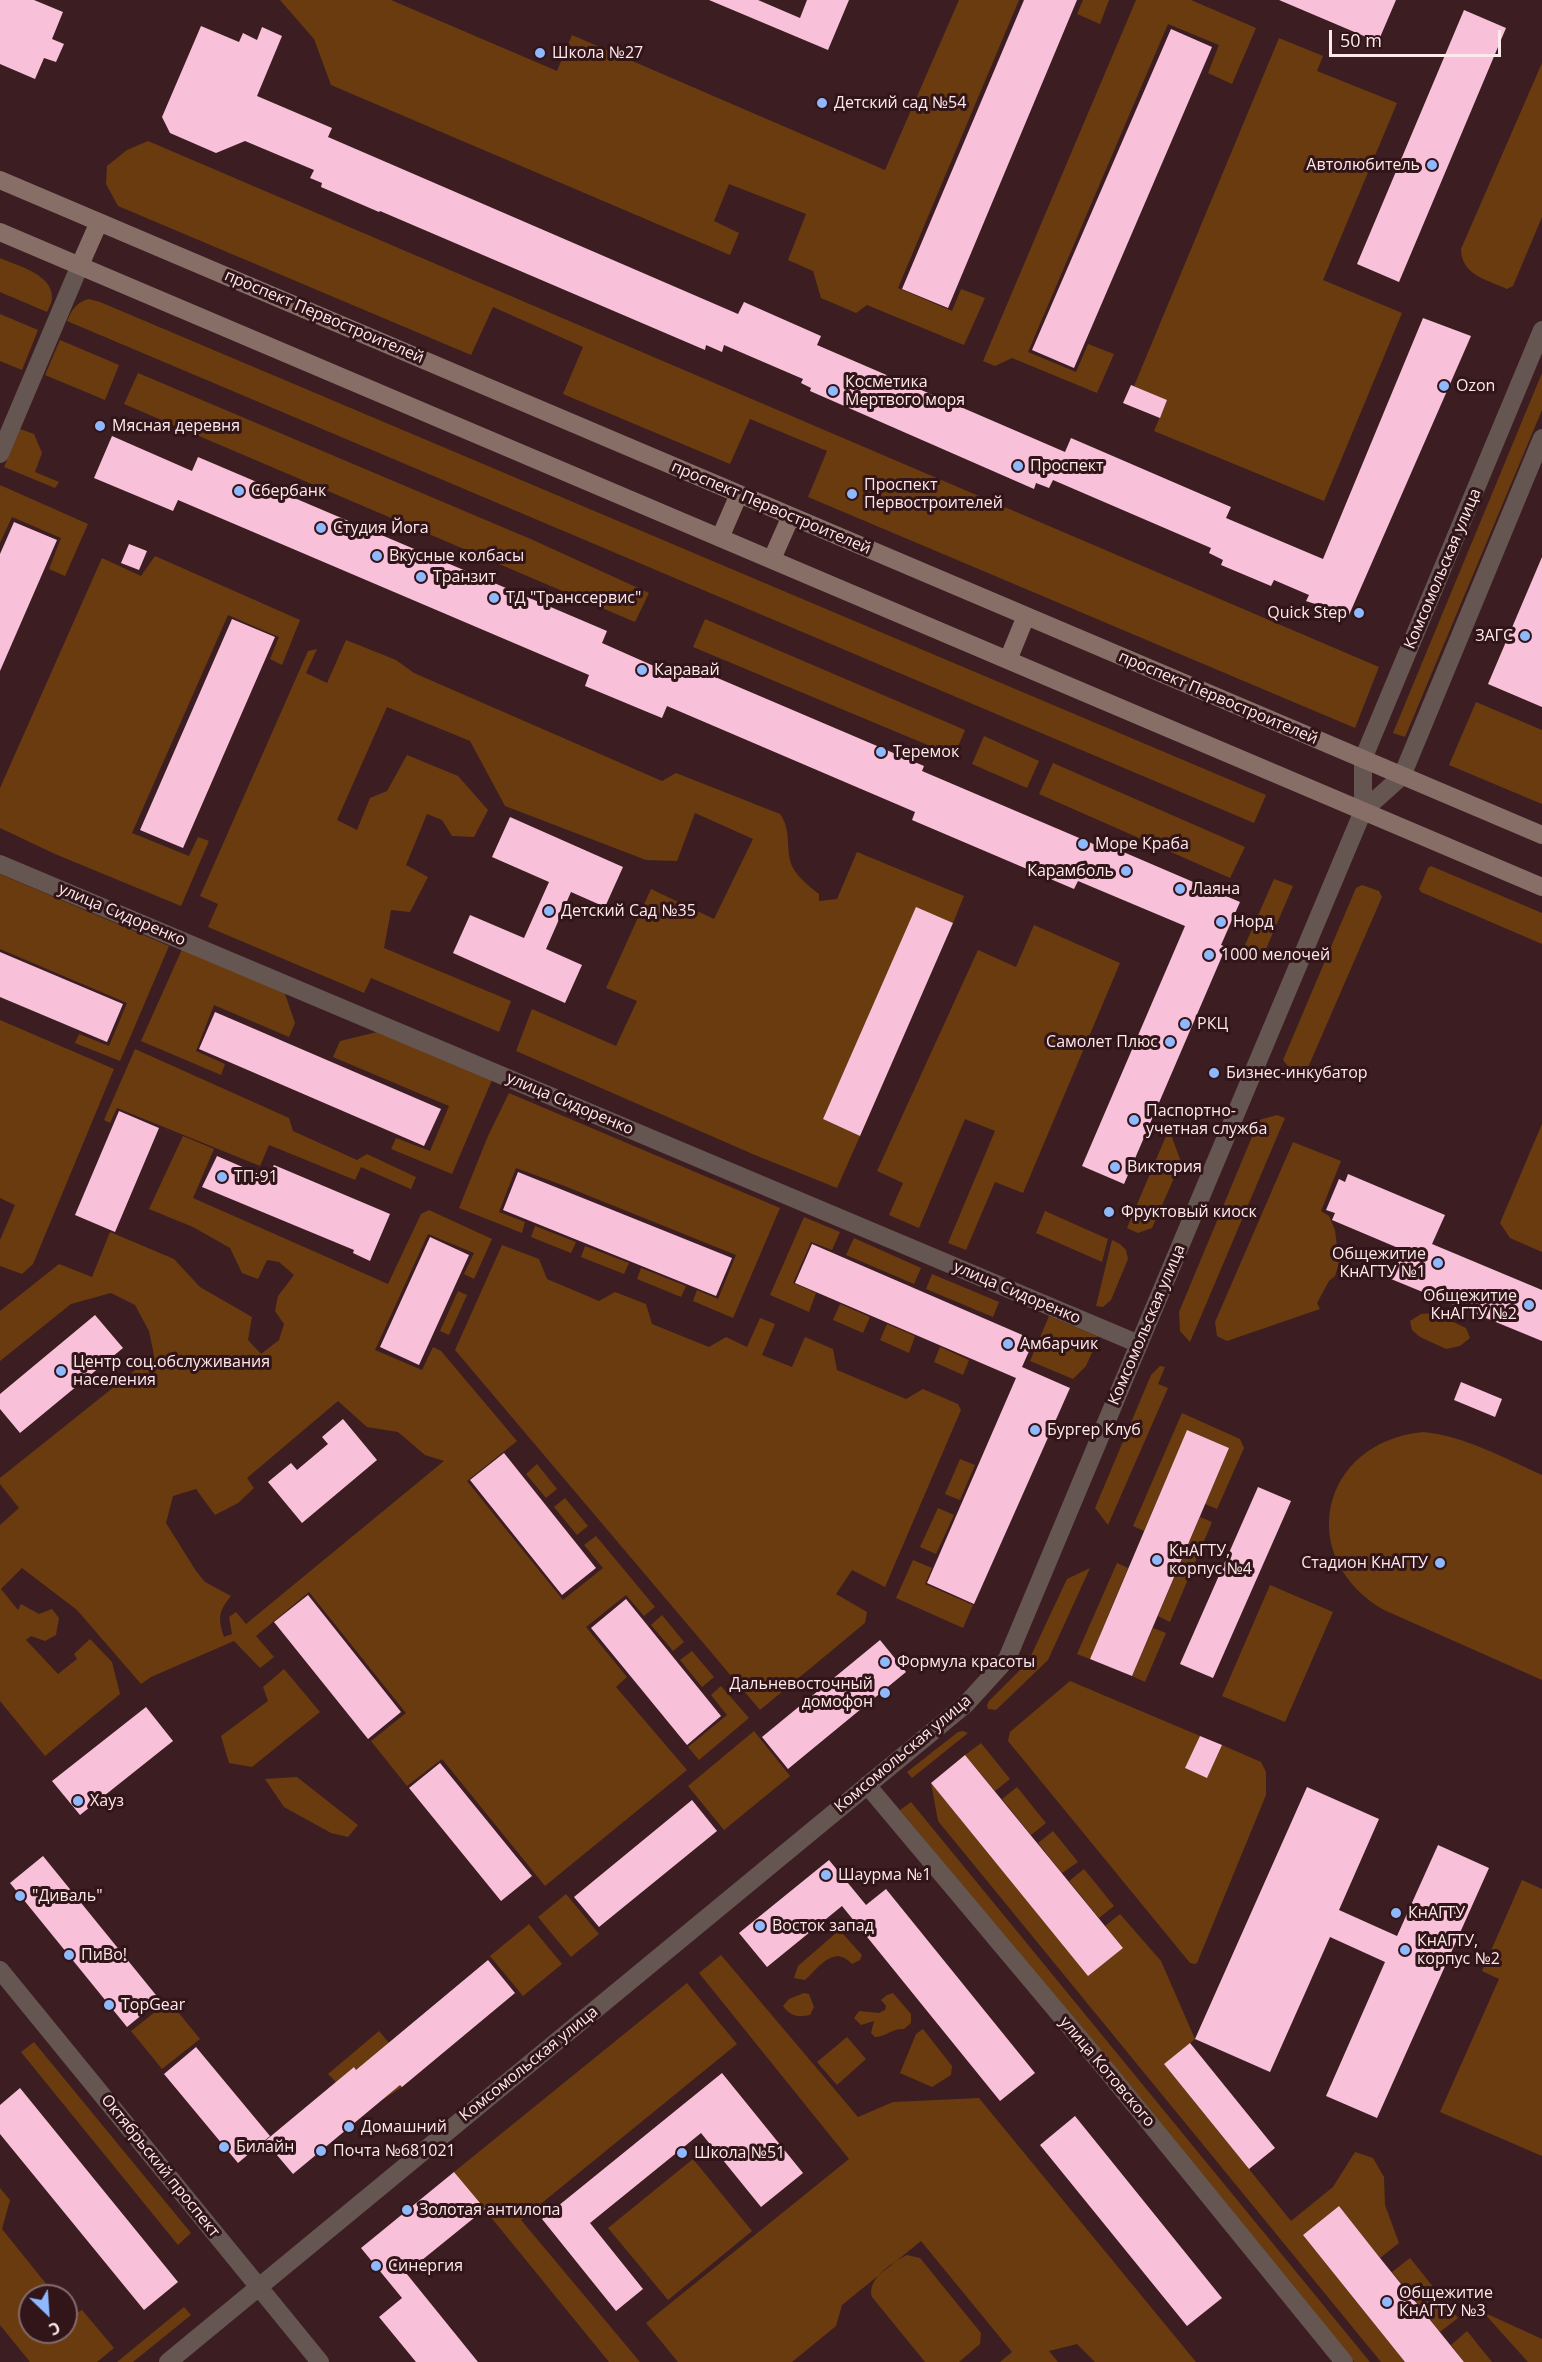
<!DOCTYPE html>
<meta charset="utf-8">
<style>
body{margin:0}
#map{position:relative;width:1542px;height:2362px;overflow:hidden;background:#3c1e22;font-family:"Open Sans",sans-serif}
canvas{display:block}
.north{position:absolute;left:18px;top:2284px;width:60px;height:60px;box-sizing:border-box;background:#311518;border:2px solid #836a6c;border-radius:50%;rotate:155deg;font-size:16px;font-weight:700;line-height:24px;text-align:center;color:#fee9ea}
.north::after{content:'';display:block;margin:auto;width:21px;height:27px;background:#8fb8fd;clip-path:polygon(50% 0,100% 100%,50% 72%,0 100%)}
.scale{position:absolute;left:1329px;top:30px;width:172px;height:27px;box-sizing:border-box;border:3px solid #fee9ea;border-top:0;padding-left:8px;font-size:18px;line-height:21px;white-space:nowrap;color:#fee9ea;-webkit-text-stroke:4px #311518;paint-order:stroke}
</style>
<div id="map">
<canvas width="1542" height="2362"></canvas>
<div class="north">С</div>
<div class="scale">50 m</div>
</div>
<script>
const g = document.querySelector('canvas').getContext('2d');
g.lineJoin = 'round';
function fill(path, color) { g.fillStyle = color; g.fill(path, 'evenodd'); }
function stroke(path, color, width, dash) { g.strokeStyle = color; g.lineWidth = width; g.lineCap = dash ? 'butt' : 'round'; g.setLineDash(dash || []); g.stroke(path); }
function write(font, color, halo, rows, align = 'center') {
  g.font = font + ' "Open Sans",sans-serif'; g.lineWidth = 6; g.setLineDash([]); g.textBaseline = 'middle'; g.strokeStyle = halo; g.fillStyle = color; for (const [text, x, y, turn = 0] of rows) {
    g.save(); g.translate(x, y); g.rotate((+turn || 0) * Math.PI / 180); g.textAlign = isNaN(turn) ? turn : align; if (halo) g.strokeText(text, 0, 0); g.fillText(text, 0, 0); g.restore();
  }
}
fill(new Path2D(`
 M280,0H391L557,71L572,35L885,170L959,0H1019L898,288L952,311L961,289L985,298L964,345L867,305L856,313L821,298L813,271L788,260L806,214L729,184L714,221L739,233L730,255L331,85L314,39Z
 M1083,0H1109L1100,24L1077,14Z
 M1136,0H1191L1256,28L1232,84L1208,73L1219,45L1168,24L1028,352L1076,372L1088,344L1114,354L1097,393L1012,358L995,366L983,361Z
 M1279,38L1323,56L1317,71L1397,103L1323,280L1402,313L1324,501L1154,431L1167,400L1134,386Z
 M1542,63V217L1513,286L1507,289C1488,280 1461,275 1461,249Z
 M148,141L1379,667L1355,728L808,497L827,451L750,419L730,464L563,394L583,347L493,307L471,355L118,206L106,184L107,166L127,150Z
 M0,258C17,266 53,274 52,298C52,302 49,308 47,312L0,292Z
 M89,299L100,302L1266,795L1254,823L67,321C72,309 77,302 89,299Z
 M0,314L38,330L22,370L0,361Z
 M60,340L119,365L105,400L45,375Z
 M138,373L533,540L649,593L635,622L124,404Z
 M1542,373V410L1405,737L1393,733Z
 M20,429L34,434L42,453L35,472L59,482L55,488L4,467Z
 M0,485L88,524L65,576L49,569L61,538L12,517L0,543Z
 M155,556L300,620L282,665L270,659L279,637L228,615L132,833L189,856L198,837L209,841L181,906L55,854L0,828V788L102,558L141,576Z
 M705,619L965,730L954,756L693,647Z
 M346,640L396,660L414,673L662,781L676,773L780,814C792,830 785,849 792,866C797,877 810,887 819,894V901L837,899L857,852L964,896L953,923L916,908L823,1119L860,1136L837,1188L755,1155L516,1051L532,1009L616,1046L637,1001L606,988L651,889L714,919L753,839L695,813L677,861L646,860L505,806L470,741L387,707L337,820L357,830L370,798L387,791L407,755L458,776L488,810L474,837L452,836L442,820L427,814L406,865L428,877L410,912L391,910L384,948L511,1001L499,1032L371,978L364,993L208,927L218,904L200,896L308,651L317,649L306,673L327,683Z
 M1476,702L1542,730V804L1449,765Z
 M984,736L1039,761L1027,788L972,764Z
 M1053,763L1245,847L1230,878L1039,794Z
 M1431,866L1542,913V944L1421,892L1419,889L1428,868Z
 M0,874L169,946L120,1061L75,1043L79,1034L109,1046L127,1003L0,949Z
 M1274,879L1293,886L1266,949L1238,961Z
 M1362,885L1379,891L1382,897L1303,1079L1295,1075L1283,1060L1356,888Z
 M1034,925L1120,963L1023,1193L995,1182L966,1250L948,1243L995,1131L965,1119L919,1228L889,1215L903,1183L877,1171L978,950L1016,967Z
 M183,947L284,991L295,1023L289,1037L214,1005L196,1051L225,1064L221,1075L141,1041Z
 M0,1020L114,1069L33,1264L22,1274L0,1266V1240L15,1205L0,1198Z
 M377,1032L492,1080L452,1174L391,1149L396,1138L430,1151L449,1106L333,1057L340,1041Z
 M135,1049L289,1118L293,1131L357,1160L367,1154L416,1177L411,1189L361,1167L355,1180L269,1145L260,1166L117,1108L110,1123L104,1120Z
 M509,1093L780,1208L733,1318L693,1301L697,1290L718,1299L736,1255L562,1185L516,1168L499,1212L525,1222L522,1233L459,1208L488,1136Z
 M1277,1115L1285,1118L1190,1342L1180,1331L1179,1312L1259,1120Z
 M1542,1124V1252L1510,1238L1500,1223Z
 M1169,1129L1181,1162L1152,1228L1138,1233L1127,1228Z
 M183,1136L214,1149L193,1198L388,1284L421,1214L429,1210L492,1239L474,1279L464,1274L474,1253L428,1234L375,1350L422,1370L433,1347L441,1351L517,1441L467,1481L563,1600L603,1568L584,1545L596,1536L655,1607L644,1616L626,1595L586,1627L627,1677L616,1687L687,1770L545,1886L442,1759L407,1786L371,1741L406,1713L309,1592L256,1636L274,1657L260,1668L234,1641L151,1677L141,1684L77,1610L22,1568L1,1589L18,1610L21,1604L39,1614L52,1609L59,1618L56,1635L45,1641L31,1636L26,1640L58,1674L77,1659L74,1654L90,1639L112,1662L120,1694L45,1756L0,1701V1525L19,1508L0,1484V1478L154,1355L149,1331L135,1305L111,1293L71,1304L0,1361V1311L59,1264L92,1277L110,1232L174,1259L200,1287L252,1317L248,1340L261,1354L279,1340L284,1324L275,1311L278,1296L294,1275L279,1262L267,1260L258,1279L242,1273L230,1248L193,1227L149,1209ZM338,1401L367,1427L398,1432L425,1455L444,1461L246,1624L236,1612L229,1617L232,1634L224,1637C218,1618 218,1612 231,1596L205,1582L196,1571L166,1523L173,1496L196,1489L215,1515L238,1503L254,1488L247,1478Z
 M1293,1142L1341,1161L1321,1211L1329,1216L1335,1230L1339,1263L1335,1276L1329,1281L1317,1303L1320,1309L1227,1341L1217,1336L1215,1322Z
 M1045,1211L1108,1239L1102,1262L1036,1233Z
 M804,1217L840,1232L832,1250L811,1242L793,1283L816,1293L809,1312L770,1295Z
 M535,1226L576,1242L571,1253L531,1237Z
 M854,1238L921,1268L914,1284L846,1255Z
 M1112,1240L1120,1244L1126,1250L1128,1259L1111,1300L1103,1307L1096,1306Z
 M502,1245L539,1259L547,1279L599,1301L615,1292L646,1304L652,1324L709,1347L726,1337L747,1347L760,1318L775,1324L762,1355L792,1367L805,1337L833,1349L837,1370L906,1399L923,1389L958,1404L961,1410L885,1587L852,1570L836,1594L867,1612L865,1623L760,1710L455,1350Z
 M585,1246L629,1263L624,1274L581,1257Z
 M641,1268L686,1286L681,1297L637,1279Z
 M932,1274L999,1302L993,1317L926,1289Z
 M458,1291L467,1295L449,1335L440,1331Z
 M840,1304L870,1317L863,1333L833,1320Z
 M1434,1313L1466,1328L1470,1338L1460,1346L1446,1349L1420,1337L1412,1330L1410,1321L1421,1314Z
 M1049,1316L1099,1337L1086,1366L1073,1379L1030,1361Z
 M887,1324L915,1336L909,1353L880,1340Z
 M940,1347L969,1360L963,1375L934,1362Z
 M1160,1366L1165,1367L1158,1384L1168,1388L1108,1525L1095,1508L1151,1375Z
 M1182,1413L1240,1439L1244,1448L1217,1509L1205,1504L1229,1448L1187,1430L1144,1531L1133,1526Z
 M1423,1432C1465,1436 1504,1458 1542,1475V1680L1384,1610C1294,1558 1320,1442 1423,1432Z
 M960,1459L975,1465L960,1500L945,1494Z
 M537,1464L557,1489L546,1498L526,1474Z
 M565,1498L588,1526L577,1535L554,1507Z
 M938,1508L954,1515L936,1554L920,1547Z
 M1200,1517L1212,1522L1170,1622L1158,1616Z
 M913,1560L932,1568L925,1584L973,1605L963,1628L896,1598Z
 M1117,1563L1128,1568L1090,1659L1077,1654Z
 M1090,1568L1048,1660L996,1710L988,1709L987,1705L989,1701L1028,1662L1067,1579Z
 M1270,1585L1333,1612L1285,1722L1222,1696Z
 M662,1615L684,1642L673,1651L651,1625Z
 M1153,1628L1166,1633L1145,1682L1132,1676Z
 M692,1651L714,1677L702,1687L680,1660Z
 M284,1669L320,1712L252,1767L229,1763L221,1736L268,1701L263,1687Z
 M1070,1681L1200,1736L1186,1769L1207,1777L1222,1745L1261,1762L1266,1772V1795L1197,1963L1195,1964L1190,1963L1008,1741L1010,1732Z
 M721,1686L749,1718L699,1760L688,1747L727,1715L711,1695Z
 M754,1731L790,1776L724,1830L688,1786Z
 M963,1731L968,1733L912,1778L907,1772L958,1732Z
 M981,1743L1010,1779L995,1791L965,1755Z
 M297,1777L358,1825L348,1837L331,1833L284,1807L265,1779Z
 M931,1783L1088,1975L1123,1948L1105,1926L1120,1914L1161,1961L1195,2039L1164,2064L1291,2221L1333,2187L1355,2152L1373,2158L1384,2177L1385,2205L1399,2243L1380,2258L1339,2206L1303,2235L1405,2362H1381L938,1821Z
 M1017,1787L1046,1823L1031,1835L1002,1799Z
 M911,1802L1370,2362H1354L900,1810Z
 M1053,1831L1078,1862L1062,1873L1038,1843Z
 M1084,1869L1114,1906L1099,1918L1069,1881Z
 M1522,1880L1542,1889V2156L1440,2112L1499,1979L1482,1971Z
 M566,1894L599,1934L571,1957L538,1917Z
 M529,1924L562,1964L523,1996L490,1956Z
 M836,1933H842L862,1955L860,1960L852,1964C834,1944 819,1967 805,1980L794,1978L798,1966Z
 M721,1955L858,2117L893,2102L979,2098L1196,2362H1095L1077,2344L1049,2351L1058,2362H1000L1012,2352L921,2241L842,2305L836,2326L792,2362H678L646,2323L849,2159L699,1973Z
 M687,1983L737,2044L521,2220L640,2362H609L454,2172Z
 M804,1993L809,1994L814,2007L810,2015C798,2017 791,2017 783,2006L789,1999Z
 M893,1993L911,2014V2023L904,2029C892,2028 886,2037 875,2037L871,2033L874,2021L861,2025L854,2018L859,2011L879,2013L885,2010L886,2006L881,2000L887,1995Z
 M169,2001L200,2039L162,2069L131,2031Z
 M923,2029L952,2066L951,2075L932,2087L900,2073L916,2034Z
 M379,2031L389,2043L375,2055L402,2087L382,2100L354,2067L336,2082L328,2074Z
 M847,2037L866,2059L837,2085L817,2062Z
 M34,2042L191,2233L178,2245L21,2052Z
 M693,2159L752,2231L668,2300L608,2228Z
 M0,2188L10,2200L2,2229L56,2296H30V2332H66V2308L72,2315L82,2310L114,2348L97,2362H30L0,2325Z
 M907,2255L920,2258L981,2333L980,2344L959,2362H925L872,2297C866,2279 893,2262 907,2255Z
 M1410,2258L1458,2318L1440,2332L1392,2272Z
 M184,2307L191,2315L133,2362H117Z
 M1483,2312L1542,2339V2362H1528Z
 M1467,2331L1492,2362H1464L1451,2345Z`), '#6a3b0e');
fill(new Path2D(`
 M0,0H34L63,12L52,39L64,44L56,62L44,58L35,79L0,64Z
 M709,0H758L800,18L807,0H849L828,50Z
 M1024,0H1077L948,308L902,289Z
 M1279,0H1396L1378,42Z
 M1464,10L1506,28L1399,282L1357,264Z
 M201,26L239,42L243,33L257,40L262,27L282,36L257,96L332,128L328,137L738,314L744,302L821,336L817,345L1065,452L1071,438L1231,507L1226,518L1323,559L1423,318L1471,336L1349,615L1306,601L1309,595L1274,580L1271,586L1221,565L1223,560L1209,553L1211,548L1053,480L1049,488L1036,483L1034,489L810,391L811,388L801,383L803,379L724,345L722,352L706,345L705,350L380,211L379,212L321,187L322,183L310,178L314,170L245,141L216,153L170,133L162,117Z
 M1171,29L1212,47L1074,368L1032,350Z
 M1131,385L1167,400L1160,418L1123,403Z
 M112,436L192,471L198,457L607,631L602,643L681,678L687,665L924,766L922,771L1105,849L1107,845L1240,902L1221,945L1226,947L1124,1184L1082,1166L1185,926L1078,881L1074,889L912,820L915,812L667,706L662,718L645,711L585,686L589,675L178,500L173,511L94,478Z
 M14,522L57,540L0,671V554Z
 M129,544L147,551L139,570L121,563Z
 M1542,557V707L1488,684Z
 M232,619L275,637L183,848L140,830Z
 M510,817L623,867L605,907L571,892L546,949L582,965L565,1003L453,953L470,915L524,938L549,882L492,857Z
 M916,907L953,923L860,1136L823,1119Z
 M0,952L123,1004L107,1042L0,997Z
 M215,1012L441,1109L424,1146L199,1049Z
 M119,1111L159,1128L115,1232L75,1215Z
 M217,1156L268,1178L274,1165L390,1214L370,1261L353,1253L354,1250L202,1187Z
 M518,1172L732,1258L716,1296L503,1210Z
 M1348,1174L1445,1215L1432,1244L1542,1290V1341L1391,1279L1403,1250L1332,1220L1335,1213L1326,1210L1339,1179L1345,1182Z
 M430,1237L469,1255L419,1365L380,1347Z
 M812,1244L1034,1340L1022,1367L1070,1388L974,1604L927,1583L1016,1378L795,1283Z
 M95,1315L123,1348L20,1433L0,1409V1394Z
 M1461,1382L1502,1399L1495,1417L1454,1400Z
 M343,1419L377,1460L302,1523L268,1482L291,1463L297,1470L328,1444L322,1437Z
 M1187,1430L1229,1448L1132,1676L1090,1659Z
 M504,1453L596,1568L562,1595L470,1480Z
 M1258,1487L1291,1501L1213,1678L1180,1664Z
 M308,1595L401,1712L368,1739L274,1622Z
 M626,1599L721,1716L687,1745L591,1628Z
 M880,1640L906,1672L788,1769L762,1737Z
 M146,1707L173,1741L80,1815L52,1781Z
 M1200,1736L1222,1745L1207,1778L1185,1768Z
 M965,1755L1123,1948L1088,1976L931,1783Z
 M440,1763L532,1876L501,1901L409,1788Z
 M1307,1787L1379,1819L1339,1910L1397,1936L1438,1845L1489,1868L1377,2118L1326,2096L1385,1962L1330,1937L1270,2072L1195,2039Z
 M692,1800L717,1831L599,1927L574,1897Z
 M43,1856L160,2000L127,2027L10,1883Z
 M829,1860L866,1905L886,1889L1035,2073L1000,2101L842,1906L767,1967L739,1933Z
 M488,1960L515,1993L402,2087L400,2085L293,2174L265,2141L354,2067L356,2070Z
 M1190,2043L1275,2148L1249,2169L1164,2064Z
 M196,2047L270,2136L238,2163L164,2074Z
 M722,2073L803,2173L761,2207L701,2133L590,2223L643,2289L616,2311L542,2219Z
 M20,2088L178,2282L144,2310L0,2134V2105Z
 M1075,2116L1222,2298L1187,2326L1040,2145Z
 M454,2172L485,2209L406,2273L478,2362H416L379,2317L402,2298L361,2248Z
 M1339,2206L1380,2258L1464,2362H1405L1303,2235Z`), '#f8c1d9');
stroke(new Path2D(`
 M0,454L80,265
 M0,864L1139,1344L1007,1659L966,1704
 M867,1785L1108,2072L1344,2362`), '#655652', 18);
stroke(new Path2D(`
 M1363,811L1402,776L1542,438
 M1139,1344L1363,811V759L1542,330
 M0,1970L320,2362
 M168,2362L966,1704`), '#655652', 18);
stroke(new Path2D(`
 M0,180L1542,835
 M0,232L1542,887
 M80,265L99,222
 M720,538L739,494
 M772,559L791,516
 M1008,660L1026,616`), '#876f68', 18);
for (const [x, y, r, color] of [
 [540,53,6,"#8fb8fd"],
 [822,103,6,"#8fb8fd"],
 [1432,165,6,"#8fb8fd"],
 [1444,386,6,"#8fb8fd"],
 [833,391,6,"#8fb8fd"],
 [100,426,6,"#8fb8fd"],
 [1018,466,6,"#8fb8fd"],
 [239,491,6,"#8fb8fd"],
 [852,494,6,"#8fb8fd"],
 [321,528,6,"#8fb8fd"],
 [377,556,6,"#8fb8fd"],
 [421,577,6,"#8fb8fd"],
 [494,598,6,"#8fb8fd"],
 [1359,613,6,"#8fb8fd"],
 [1525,636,6,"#8fb8fd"],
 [642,670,6,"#8fb8fd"],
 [881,752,6,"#8fb8fd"],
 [1083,844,6,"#8fb8fd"],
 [1126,871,6,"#8fb8fd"],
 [1180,889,6,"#8fb8fd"],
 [549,911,6,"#8fb8fd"],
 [1221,922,6,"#8fb8fd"],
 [1209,955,6,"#8fb8fd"],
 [1185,1024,6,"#8fb8fd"],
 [1170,1042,6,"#8fb8fd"],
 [1214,1073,6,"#8fb8fd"],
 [1134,1120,6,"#8fb8fd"],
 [1115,1167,6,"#8fb8fd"],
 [222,1177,6,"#8fb8fd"],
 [1109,1212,6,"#8fb8fd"],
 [1438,1263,6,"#8fb8fd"],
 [1529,1305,6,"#8fb8fd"],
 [1008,1344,6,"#8fb8fd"],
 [61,1371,6,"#8fb8fd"],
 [1035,1430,6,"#8fb8fd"],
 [1157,1560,6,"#8fb8fd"],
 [1440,1563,6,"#8fb8fd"],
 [885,1662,6,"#8fb8fd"],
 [885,1693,6,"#8fb8fd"],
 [78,1801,6,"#8fb8fd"],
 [826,1875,6,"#8fb8fd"],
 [20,1896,6,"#8fb8fd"],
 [1396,1913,6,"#8fb8fd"],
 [760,1926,6,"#8fb8fd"],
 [1405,1950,6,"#8fb8fd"],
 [69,1955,6,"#8fb8fd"],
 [109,2005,6,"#8fb8fd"],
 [349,2127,6,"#8fb8fd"],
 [224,2147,6,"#8fb8fd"],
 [321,2151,6,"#8fb8fd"],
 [682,2153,6,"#8fb8fd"],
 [407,2210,6,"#8fb8fd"],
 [376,2266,6,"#8fb8fd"],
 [1387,2302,6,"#8fb8fd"]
]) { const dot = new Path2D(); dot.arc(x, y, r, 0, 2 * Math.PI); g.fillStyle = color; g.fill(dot); stroke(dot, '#311518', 2); }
write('16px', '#fee9ea', '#311518', [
 ["Школа №27",552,53],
 ["Детский сад №54",834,103],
 ["Автолюбитель",1420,165,"right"],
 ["Косметика",845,382],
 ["Мертвого моря",845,400],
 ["Ozon",1456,386],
 ["Мясная деревня",112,426],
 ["Проспект",1030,466],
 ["Проспект",864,485],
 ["Первостроителей",864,503],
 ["Сбербанк",251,491],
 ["Студия Йога",333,528],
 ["Вкусные колбасы",389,556],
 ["Транзит",433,577],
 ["ТД \"Транссервис\"",506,598],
 ["Quick Step",1347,613,"right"],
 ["ЗАГС",1513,636,"right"],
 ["Каравай",654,670],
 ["Теремок",893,752],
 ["Море Краба",1095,844],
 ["Карамболь",1114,871,"right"],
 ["Лаяна",1192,889],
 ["Детский Сад №35",561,911],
 ["Норд",1233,922],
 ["1000 мелочей",1221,955],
 ["РКЦ",1197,1024],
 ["Самолет Плюс",1158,1042,"right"],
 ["Бизнес-инкубатор",1226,1073],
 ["Паспортно-",1146,1111],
 ["учетная служба",1146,1129],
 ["Виктория",1127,1167],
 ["ТП-91",234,1177],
 ["Фруктовый киоск",1121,1212],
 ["Общежитие",1426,1254,"right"],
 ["КнАГТУ №1",1426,1272,"right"],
 ["Общежитие",1517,1296,"right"],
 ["КнАГТУ №2",1517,1314,"right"],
 ["Амбарчик",1020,1344],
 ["Центр соц.обслуживания",73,1362],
 ["населения",73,1380],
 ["Бургер Клуб",1047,1430],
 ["КнАГТУ,",1169,1551],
 ["корпус №4",1169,1569],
 ["Стадион КнАГТУ",1428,1563,"right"],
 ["Формула красоты",897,1662],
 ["Дальневосточный",873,1684,"right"],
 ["домофон",873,1702,"right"],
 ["Хауз",90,1801],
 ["Шаурма №1",838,1875],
 ["\"Диваль\"",32,1896],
 ["КнАГТУ",1408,1913],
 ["Восток запад",772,1926],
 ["КнАГТУ,",1417,1941],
 ["корпус №2",1417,1959],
 ["ПиВо!",81,1955],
 ["TopGear",121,2005],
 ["Домашний",361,2127],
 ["Билайн",236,2147],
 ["Почта №681021",333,2151],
 ["Школа №51",694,2153],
 ["Золотая антилопа",419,2210],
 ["Синергия",388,2266],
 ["Общежитие",1399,2293],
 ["КнАГТУ №3",1399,2311]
], 'left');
write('16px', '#fee9ea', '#311518', [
 ["проспект Первостроителей",324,317,23],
 ["проспект Первостроителей",771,508,23],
 ["Комсомольская улица",1443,569,-67],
 ["проспект Первостроителей",1218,698,23],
 ["улица Сидоренко",122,915,23],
 ["улица Сидоренко",570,1104,23],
 ["улица Сидоренко",1017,1293,23],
 ["Комсомольская улица",1147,1325,-67],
 ["Комсомольская улица",903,1754,-40],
 ["Комсомольская улица",529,2064,-39],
 ["улица Котовского",1107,2072,50],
 ["Октябрьский проспект",160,2166,51]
]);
</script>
